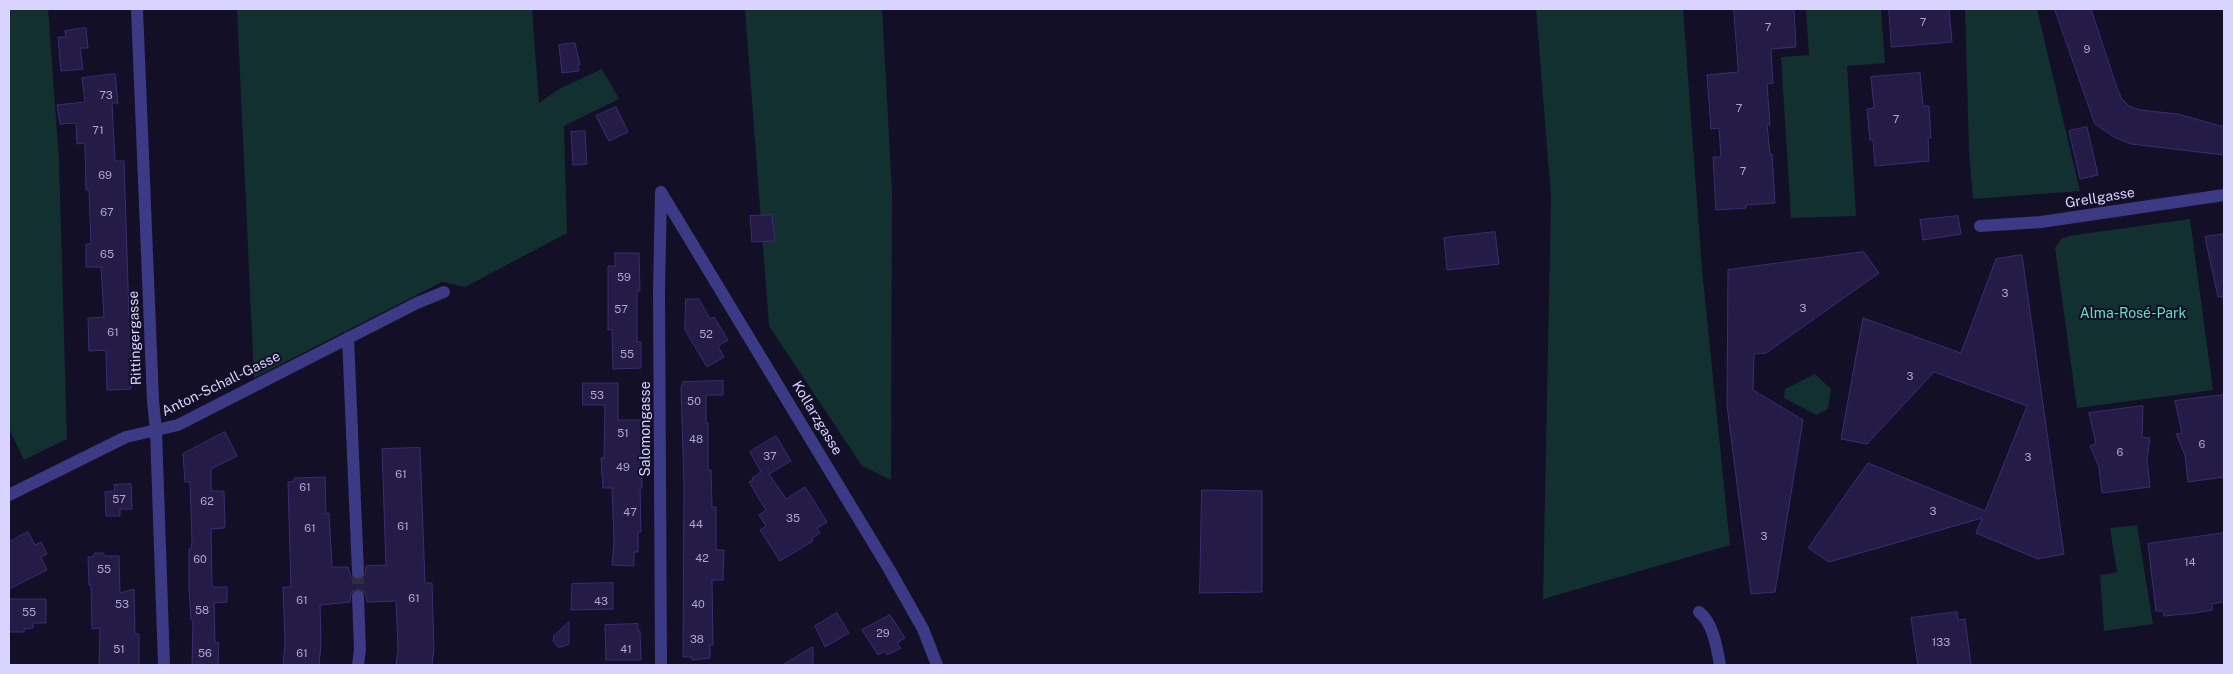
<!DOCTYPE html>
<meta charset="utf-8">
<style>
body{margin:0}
#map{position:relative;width:2233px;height:674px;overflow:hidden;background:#130f26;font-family:"Public Sans",sans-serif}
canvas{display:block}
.frame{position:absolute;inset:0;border:10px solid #d9d4ff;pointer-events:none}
</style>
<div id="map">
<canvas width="2233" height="674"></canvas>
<div class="frame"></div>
</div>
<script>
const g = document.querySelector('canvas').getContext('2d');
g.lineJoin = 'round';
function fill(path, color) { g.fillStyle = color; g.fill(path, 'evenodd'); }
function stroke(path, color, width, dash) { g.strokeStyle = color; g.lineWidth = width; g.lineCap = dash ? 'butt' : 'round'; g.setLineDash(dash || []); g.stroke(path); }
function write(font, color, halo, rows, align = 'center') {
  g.font = font + ' "Public Sans",sans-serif'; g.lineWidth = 4; g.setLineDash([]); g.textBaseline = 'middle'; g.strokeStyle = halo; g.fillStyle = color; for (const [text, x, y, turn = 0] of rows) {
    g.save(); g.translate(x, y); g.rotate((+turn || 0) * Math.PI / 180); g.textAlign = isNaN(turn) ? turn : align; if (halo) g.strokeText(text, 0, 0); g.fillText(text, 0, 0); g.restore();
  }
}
fill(new Path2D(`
 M9,9H48L59,161L67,439L24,460L9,429Z
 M237,9H532L539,103L559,89L602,69L619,99L564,126L567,233L465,287L442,282L254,378Z
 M745,9H882L892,191L891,480L862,466L769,326Z
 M1536,9H1683L1702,269L1730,545L1543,599L1551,197Z
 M1806,9H1881L1885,63L1847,66L1856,216L1791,218L1781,57L1809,55Z
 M1965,9H2037L2080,191L1973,199L1969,151Z
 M2190,219L2213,390L2077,408L2055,248L2061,239L2068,236Z
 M1815,374L1831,389L1828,409L1816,415L1784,398L1785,389Z
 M2137,525L2153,624L2104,631L2100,575L2117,572L2110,528Z`), '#12302f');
const building = new Path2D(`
 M1734,9H1794L1796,47L1771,49L1773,83L1767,84L1770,125H1767L1770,154H1772L1775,203L1746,205V208L1716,210L1713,157H1721L1720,142L1719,128L1711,129L1707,75L1738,72Z
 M1889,9H1949L1952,42L1892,47Z
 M2055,9H2091L2118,91L2122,99L2129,106L2140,110L2178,114L2224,127V155L2131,144L2114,137L2095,124Z
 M86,28L88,48H80L83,69L61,71L58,37H66L65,31Z
 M575,43L580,65H578L579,71L562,73L559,45Z
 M1920,73L1923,106H1929L1931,138H1928L1929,161L1875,166L1873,140H1870L1867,109L1874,108L1871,77Z
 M115,74L118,103H112L115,161H124L129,316L137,315L138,349H131V389L107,390L106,350L89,351L88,318L104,317L101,267H86V244H91L89,190H86L85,145L84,143L77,144L76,123L60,124L57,105L85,102L82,78Z
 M616,107L628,132L609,141L596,116Z
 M2087,127L2098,175L2080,179L2069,131Z
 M585,131L587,164L573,165L571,132Z
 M772,215L775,241L752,242L750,216Z
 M1958,216L1961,234L1923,240L1920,220Z
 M1495,232L1499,264L1447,270L1444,238Z
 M2224,234V297H2218L2205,237Z
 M1864,252L1879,273L1766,353L1754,354L1753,390L1803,420L1775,592L1751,594L1727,405L1728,270Z
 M615,253H639L640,291H637V342H641V368L613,369L612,329L608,330V266H615Z
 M2022,255L2064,554L2038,559L1976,533L1982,518L1829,562L1808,548L1868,463L1985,511L2027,406L1934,372L1867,444L1841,439L1863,318L1961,353L1996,259Z
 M686,299H699L710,319L714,317L728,340L718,346L724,357L707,367L685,330Z
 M723,381V395H706V423H708V470H711L712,507H716V550H724L723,580H712L713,645H710V658L692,660V657H683L684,485L681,387L683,382Z
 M583,383H618V420H642V488H640L641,532H638V552H634V566L612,565L614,540L612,488H603L602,474L601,458H604L605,405H583Z
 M2224,395V477L2188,482L2185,455L2176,434L2182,433L2175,401Z
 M2143,406L2142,437L2150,438L2147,460L2150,487L2102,493L2099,467L2090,446L2096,444L2089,413Z
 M225,432L237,456L211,469V491H224L225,525L224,528L211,529L212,587H227V602L214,603L215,642L219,643L218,665H192L193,620H191L189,588V549H191L192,542L190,482H185L183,454Z
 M776,436L791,461L769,474L786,499L805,487L827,522L817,528L820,533L812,538L813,541L780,561L760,530L766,526L759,515L766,510L749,482L753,480L752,478L761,472L750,452Z
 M420,448L425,583H432L434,648L432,665H396L398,649L396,601L367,602L365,592L358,589L351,593L350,602L320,605L321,644L319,665H283L285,643L283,587H291L288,482L295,481L294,478L325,477L326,514L329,513L332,567H348L351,577L359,580L365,575L366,566L386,565L382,449Z
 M131,484L132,509H120V516H106L105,492L115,491L114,485Z
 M1202,490L1262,491V592L1200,593Z
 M28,532L35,545L41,542L47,554L41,557L47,570L9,589V542Z
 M2224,533V602L2212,604V610L2195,613L2164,616L2163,611H2156L2148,544Z
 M95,553H103L105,556H119L120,593L134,589L135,634H139V665H99L100,628L92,629L91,585H89L88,557H93Z
 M613,583V609L571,610L572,584Z
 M9,599H46V623H33V628L24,629V632H9Z
 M1957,612L1958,620L1965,619L1971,665H1918L1911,618Z
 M837,613L849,633L825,647L815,626Z
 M890,615L905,638L897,643L901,648L887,655L885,651L878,655L862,630Z
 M569,622V644L562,647H558L553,641L554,636Z
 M638,624V631H640L641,660H606L605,625Z
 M813,647V665H783Z`);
fill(building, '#241b47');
stroke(building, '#3b2d73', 1);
stroke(new Path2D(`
 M358,572V597`), '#312d47', 12, [12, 6]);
stroke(new Path2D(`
 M137,9L153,401L156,431L164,665
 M661,192L889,569L923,629L937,665
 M661,192L659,290L661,665
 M1980,226L2041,222L2224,195
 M348,338L358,572
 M9,495L126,437L178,425L417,303L444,292
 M1699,612C1713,622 1717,648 1720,665
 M358,665L360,650L358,597`), '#3d3a85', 12);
write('11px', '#aca6d1', null, [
 ["7",1923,23],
 ["7",1768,28],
 ["9",2087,50],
 ["73",106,96],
 ["7",1739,109],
 ["7",1896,120],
 ["71",98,131],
 ["7",1743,172],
 ["69",105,176],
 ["67",107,213],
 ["65",107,255],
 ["59",624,278],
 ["3",2005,294],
 ["3",1803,309],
 ["57",621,310],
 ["61",113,333],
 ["52",706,335],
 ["55",627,355],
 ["3",1910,377],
 ["53",597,396],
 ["50",694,402],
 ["51",623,434],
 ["48",696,440],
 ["6",2202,445],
 ["6",2120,453],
 ["37",770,457],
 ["3",2028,458],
 ["49",623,468],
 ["61",401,475],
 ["61",305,488],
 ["57",119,500],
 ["62",207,502],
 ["3",1933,512],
 ["47",630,513],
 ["35",793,519],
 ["44",696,525],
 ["61",403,527],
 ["61",310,529],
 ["3",1764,537],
 ["42",702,559],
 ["60",200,560],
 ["14",2190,563],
 ["55",104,570],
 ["61",414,599],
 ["61",302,601],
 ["43",601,602],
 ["53",122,605],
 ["40",698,605],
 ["58",202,611],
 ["55",29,613],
 ["29",883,634],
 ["38",697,640],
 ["133",1941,643],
 ["51",119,650],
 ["41",626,650],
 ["56",205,654],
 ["61",302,654]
]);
write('14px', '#d9d4ff', '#130f26', [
 ["Grellgasse",2100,198,-9],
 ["Rittingergasse",135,338,-92],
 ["Anton-Schall-Gasse",221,384,-26],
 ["Kollarzgasse",817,418,59],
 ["Salomongasse",646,429,-90]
]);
write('14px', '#5fe0c0', '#130f26', [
 ["Alma-Rosé-Park",2133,314]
]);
</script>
